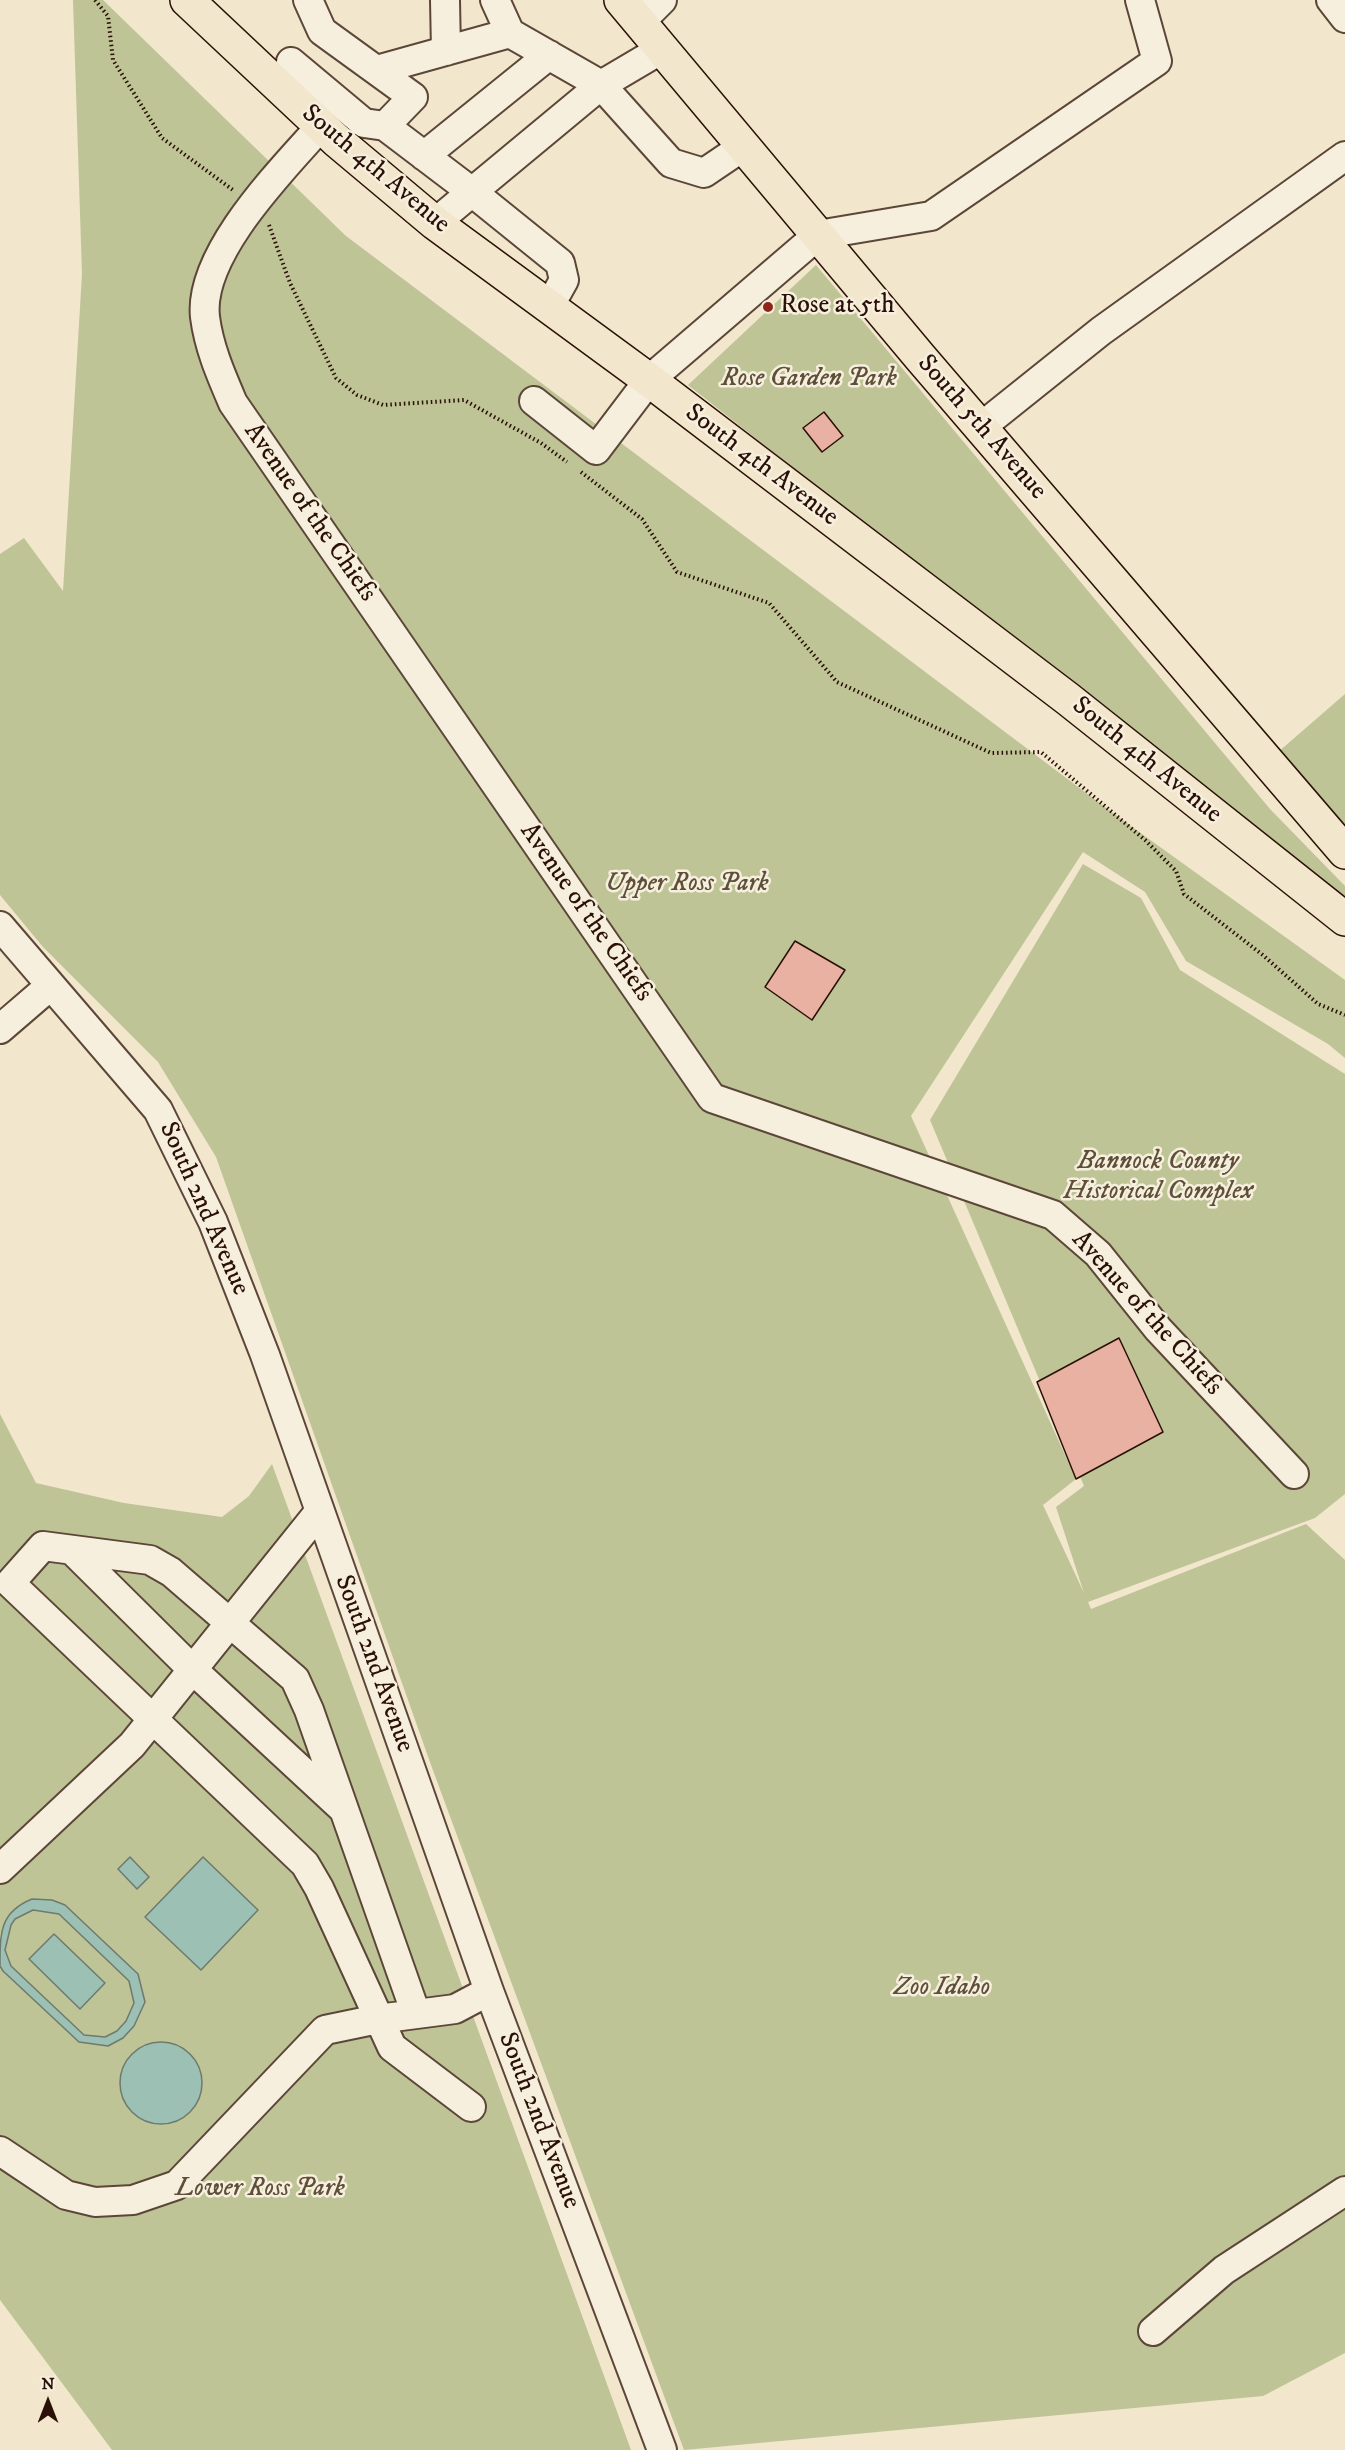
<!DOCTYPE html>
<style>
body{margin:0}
#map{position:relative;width:1345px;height:2450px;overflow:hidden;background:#f2e6cd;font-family:"IM FELL DW Pica",serif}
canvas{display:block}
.north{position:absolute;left:18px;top:2372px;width:60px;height:60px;-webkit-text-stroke:4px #f7efde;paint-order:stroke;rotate:0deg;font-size:16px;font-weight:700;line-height:24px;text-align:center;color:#2a1006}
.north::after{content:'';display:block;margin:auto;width:21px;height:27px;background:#2a1006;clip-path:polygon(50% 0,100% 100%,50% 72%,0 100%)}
</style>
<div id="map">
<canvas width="1345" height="2450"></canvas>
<div class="north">N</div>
</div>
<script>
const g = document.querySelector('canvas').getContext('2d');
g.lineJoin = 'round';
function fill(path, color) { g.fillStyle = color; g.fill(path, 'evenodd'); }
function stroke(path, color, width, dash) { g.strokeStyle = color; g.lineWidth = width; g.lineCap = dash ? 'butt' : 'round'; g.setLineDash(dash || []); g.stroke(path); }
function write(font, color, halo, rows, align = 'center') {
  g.font = font + ' "IM FELL DW Pica",serif'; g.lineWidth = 5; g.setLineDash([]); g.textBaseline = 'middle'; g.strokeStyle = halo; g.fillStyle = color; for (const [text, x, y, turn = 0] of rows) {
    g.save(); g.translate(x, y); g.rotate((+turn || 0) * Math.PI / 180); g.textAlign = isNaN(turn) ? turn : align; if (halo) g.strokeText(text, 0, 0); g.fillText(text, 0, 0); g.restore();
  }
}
fill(new Path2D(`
 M73,0H103L346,236L1110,811L1345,980V1058L1328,1044L1186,961L1145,892L1083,852L911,1116L1076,1479L1043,1505L1084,1593L1056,1507L1084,1486L930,1120L1083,864L1141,898L1180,970L1345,1074V1494L1315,1518L1088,1602L1091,1609L1306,1524L1345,1560V2353L1263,2396L684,2450L431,1765L216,1157L158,1062L43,947L0,895V554L24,538L63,591L82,274Z
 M816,265L1270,809L1345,886V903L688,385Z
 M1345,694V833L1277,753Z
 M0,1414L36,1483L124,1503L222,1517L249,1496L272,1464L631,2450H112L0,2300Z`), '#bec496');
const water = new Path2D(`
 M130,1857L149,1877L137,1889L118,1869Z
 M203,1857L258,1910L201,1970L145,1917Z
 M32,1899L52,1900L65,1905L138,1974L145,2002L134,2026L123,2038L108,2046L79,2042L3,1971L0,1966C0,1932 0,1912 32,1899ZM33,1910L59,1914L129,1981L134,2003L126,2021L117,2031L105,2037L84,2035L11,1966L5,1950L11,1925L15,1919Z
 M54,1934L105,1983L80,2009L29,1959Z
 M120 2083a41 41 0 1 1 82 0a41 41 0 1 1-82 0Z`);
fill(water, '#9cc0b4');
stroke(water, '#6e7a6e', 1.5);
const building = new Path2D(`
 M824,412L843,436L822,452L803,428Z
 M795,941L845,970L812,1020L765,987Z
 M1119,1338L1163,1432L1076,1479L1037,1382Z`);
fill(building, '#e8b1a2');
stroke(building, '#2a1006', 1.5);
const minor = new Path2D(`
 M445,0L446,51
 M495,0L510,33L601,85L662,49
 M1331,0L1345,18
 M640,22L662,0
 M291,62L364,123L385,126L413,97L322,31L308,0
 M377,70L510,33
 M321,126C282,170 198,254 205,317C209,348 221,375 233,403L712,1098L1053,1215L1098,1254L1158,1329L1294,1474
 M385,126L472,192L435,223
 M424,156L549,55
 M549,307L564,280L560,263L472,192L601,85L671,163L704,173L744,146
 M534,401L596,450L649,380L818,235L931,216L1157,61L1140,0
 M981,427L1101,331L1345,156
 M0,926L158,1110L213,1222L265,1355L489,1991L662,2450
 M0,1029L50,986
 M72,1550L193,1670L342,1808
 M0,1869L132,1745L319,1512
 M416,2014L309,1710L295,1679L171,1572L150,1560L43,1546L10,1583L305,1864L319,1888L392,2047L471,2107
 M0,2151L66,2195L95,2202L133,2200L177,2185L325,2030L378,2019L455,2009L489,1991
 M1153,2331L1224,2270L1345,2191`);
const major = new Path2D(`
 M187,0L336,140L435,223L649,380L1068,699L1345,919
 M621,0L920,357L1345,852`);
stroke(minor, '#5c4638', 32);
stroke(major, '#2a1006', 36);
stroke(new Path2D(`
 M95,0L108,16L113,60L162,138L233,190
 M269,225L290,283L336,378L357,395L383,405L464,400L541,443L567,462
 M581,472L642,519L677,572L769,603L837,682L991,753L1041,752L1145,840L1176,871L1184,894L1264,956L1318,1004L1345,1015`), '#2a1006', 4, [1.5, 3]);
stroke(minor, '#f7efde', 28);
stroke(major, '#f2e6cd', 33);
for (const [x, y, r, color] of [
 [768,307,6,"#8f2418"]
]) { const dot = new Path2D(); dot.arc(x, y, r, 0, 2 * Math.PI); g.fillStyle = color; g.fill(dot); stroke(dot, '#f7efde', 2); }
write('26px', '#2a1006', '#f7efde', [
 ["South 4th Avenue",375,170,40],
 ["South 5th Avenue",981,428,49],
 ["South 4th Avenue",761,466,37],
 ["Avenue of the Chiefs",309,513,55],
 ["South 4th Avenue",1146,761,39],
 ["Avenue of the Chiefs",585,913,55],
 ["South 2nd Avenue",203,1209,66],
 ["Avenue of the Chiefs",1146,1314,48],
 ["South 2nd Avenue",373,1664,70],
 ["South 2nd Avenue",538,2121,69]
]);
write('26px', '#2a1006', '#f7efde', [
 ["Rose at 5th",780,307]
], 'left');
write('italic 26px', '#5e4f38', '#f7efde', [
 ["Rose Garden Park",809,380],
 ["Upper Ross Park",687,885],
 ["Bannock County",1158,1163],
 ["Historical Complex",1158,1193],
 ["Zoo Idaho",942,1989],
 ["Lower Ross Park",260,2190]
]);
</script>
